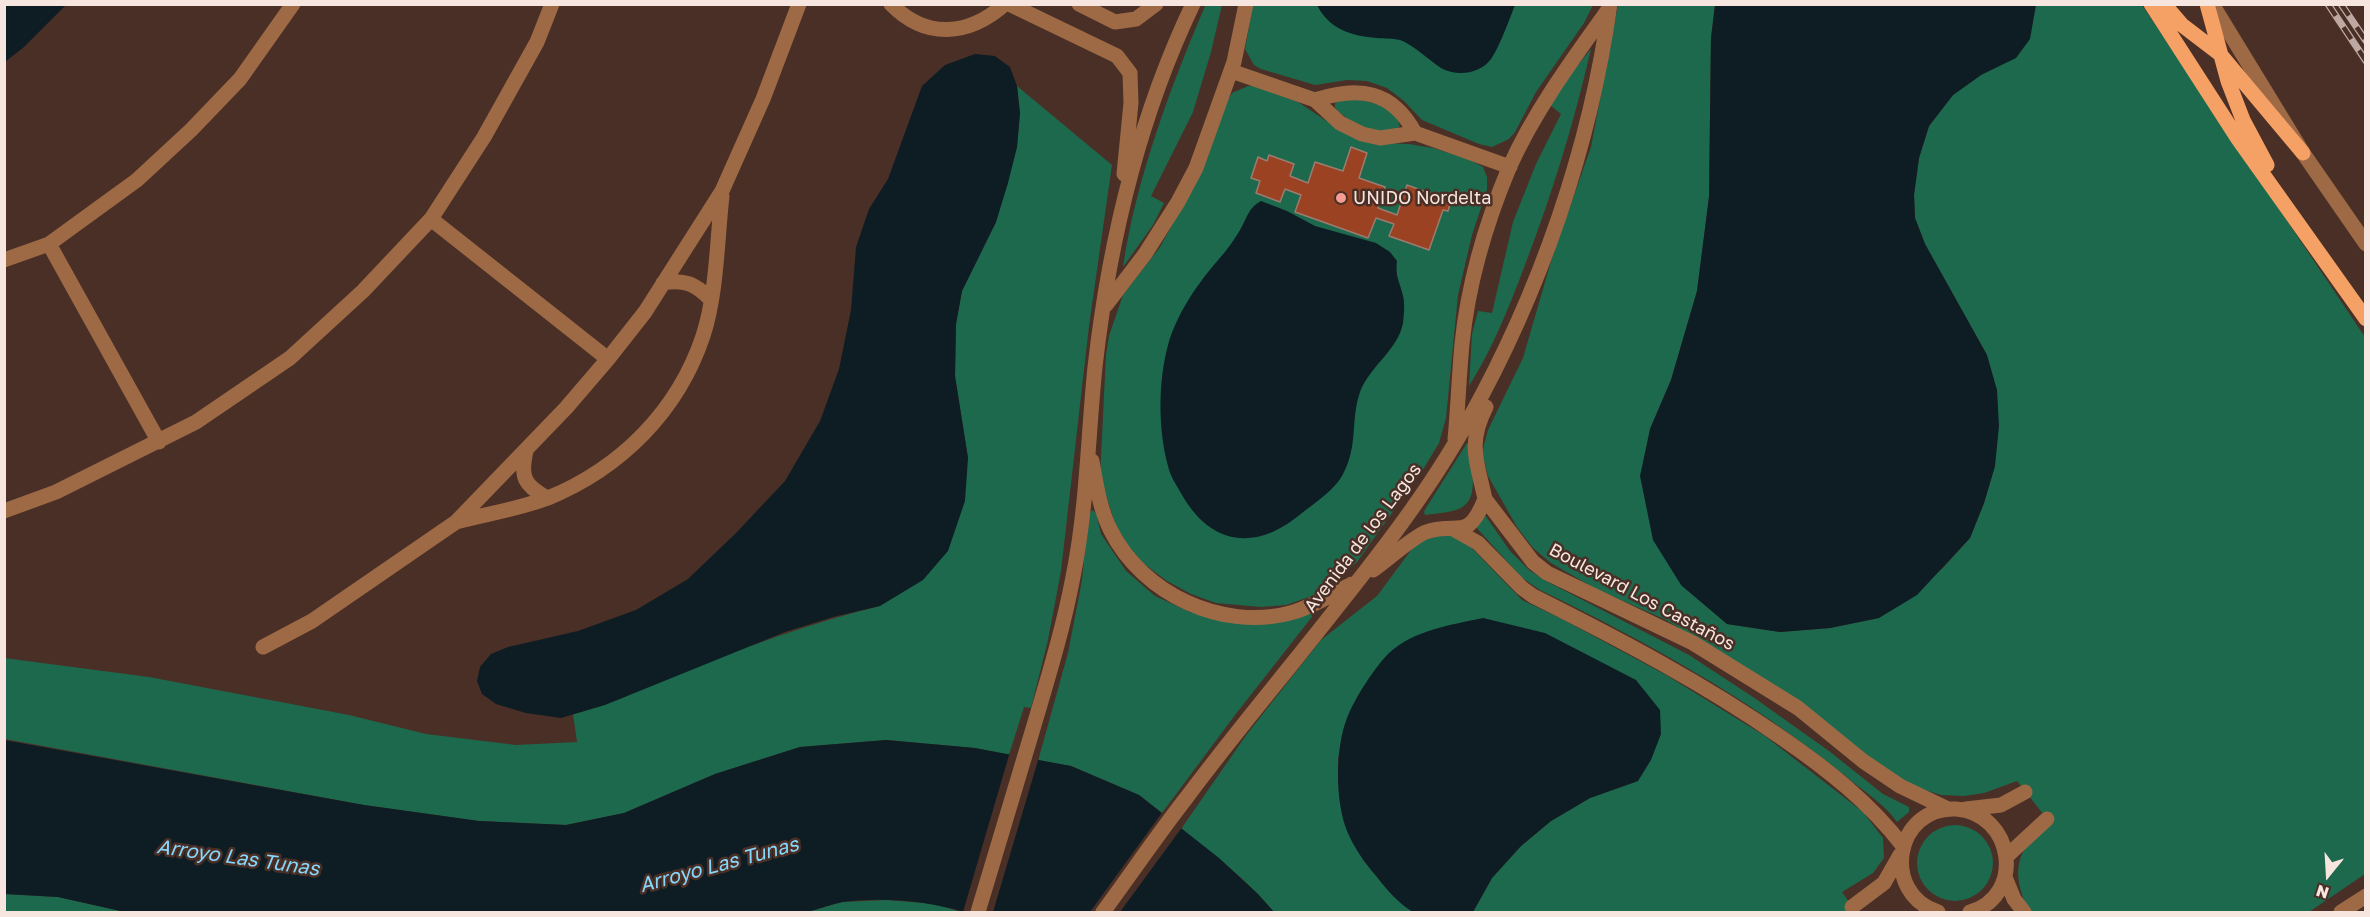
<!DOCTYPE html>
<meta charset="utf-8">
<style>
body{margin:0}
#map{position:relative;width:2370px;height:917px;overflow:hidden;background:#4a2f26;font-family:"Golos Text",sans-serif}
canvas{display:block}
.frame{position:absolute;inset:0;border:6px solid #f7e6df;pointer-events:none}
.north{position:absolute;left:2298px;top:845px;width:60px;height:60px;-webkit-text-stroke:4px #4a2f26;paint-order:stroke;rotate:198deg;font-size:16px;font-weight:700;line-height:24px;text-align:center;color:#f7e6df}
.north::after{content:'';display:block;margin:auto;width:21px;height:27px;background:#f7e6df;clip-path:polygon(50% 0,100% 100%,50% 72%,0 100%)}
</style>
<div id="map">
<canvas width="2370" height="917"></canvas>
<div class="frame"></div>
<div class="north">N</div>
</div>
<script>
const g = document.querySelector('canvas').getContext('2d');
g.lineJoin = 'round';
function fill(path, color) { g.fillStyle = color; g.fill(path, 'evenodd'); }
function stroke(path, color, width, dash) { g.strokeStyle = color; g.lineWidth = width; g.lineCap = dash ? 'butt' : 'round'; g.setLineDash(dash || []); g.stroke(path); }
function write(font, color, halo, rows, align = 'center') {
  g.font = font + ' "Golos Text",sans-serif'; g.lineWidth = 5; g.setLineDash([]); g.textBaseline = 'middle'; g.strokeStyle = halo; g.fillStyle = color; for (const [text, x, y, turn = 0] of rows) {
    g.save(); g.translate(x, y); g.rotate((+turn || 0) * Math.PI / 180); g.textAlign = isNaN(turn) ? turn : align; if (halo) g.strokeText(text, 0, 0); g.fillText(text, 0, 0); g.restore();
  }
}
fill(new Path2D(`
 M1206,4L1222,5L1211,52L1193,112L1151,196L1164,203L1153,225L1123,267C1136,179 1171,85 1206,4Z
 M1253,5H1593L1584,23L1536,92L1515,132L1509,139L1492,147L1479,144L1422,120L1404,101L1387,88L1367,81L1347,80L1315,85L1261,69L1254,65L1245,49Z
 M1618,5H1715L1711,38L1709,197L1697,291L1671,380L1650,429L1681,585L1727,624L1780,632L1830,628L1879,618L1943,568L1970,538L1984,503L1995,466L1987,355L1925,244L1915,218L1914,195L1919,158L1929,126L1953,95L1981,75L2036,5H2142L2365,337V874L2309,912H2030C2019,893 2012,867 2026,847C2032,839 2043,831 2051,824L2017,781L1984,793L1964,796L1941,795L1915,787L1883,769L1733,661L1664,619L1596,589L1551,563L1533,548L1517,527L1488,476L1482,452L1488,430L1523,358L1552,258L1591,147Z
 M1591,49C1574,123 1552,194 1525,265C1509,307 1493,348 1469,386L1472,334L1478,311L1492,313L1513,222L1536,164L1561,114L1550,105L1572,72Z
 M1017,86L1112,165L1089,326L1061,571L1048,640L1031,708L1024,707L1009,755L975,748L886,740L800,747L715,774L624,813L566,825L479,821L364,805L5,739L4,658L149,677L349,715L426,734L516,745L577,742L573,714C609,704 641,688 676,675C743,648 809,623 880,606L968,458L955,376L956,324L962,291L996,222L1017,147L1020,113Z
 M1248,86H1255L1298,102L1337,128L1382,143L1409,144L1433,148L1468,159L1483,167L1487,177V190L1472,235L1458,295L1446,418L1439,443L1424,468L1357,562L1335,582L1312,596L1286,605L1261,607L1216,603L1191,594L1167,581L1144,564L1129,547L1116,526L1100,477L1106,355L1109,336L1123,295L1160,247L1186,200L1206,161L1226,103L1232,93Z
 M1353,98C1370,102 1395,106 1400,126C1383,142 1348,122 1335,108V103L1338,100Z
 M1467,443C1470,448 1471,461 1472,469C1477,511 1460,511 1425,515L1424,512L1426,508Z
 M1092,510L1096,513L1101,534L1126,571L1155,596L1190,612L1234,622L1314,611L1315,613L1235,715L1162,813L1139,795L1071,766L1038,761L1068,653L1082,580L1088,516Z
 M1485,515L1510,551L1529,570L1546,581L1689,655L1753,697L1829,751L1883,794L1909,807V812L1897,822C1884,803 1860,789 1843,774C1750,699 1647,642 1540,590L1521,577L1475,526Z
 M1455,535L1465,541L1522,600L1562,619L1666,675L1765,736L1863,812L1883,838L1884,858L1873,873L1842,892L1856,912H1473L1492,878L1521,846L1551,821L1590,798L1638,781L1347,719L1338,758L1339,797L1363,860L1388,890L1413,912H1274C1247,880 1214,854 1181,829L1247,734L1321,640L1377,596L1417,542L1427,537Z
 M1917 863a38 38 0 1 1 76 0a38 38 0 1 1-76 0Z
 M4,894L58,897L125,912H5Z
 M887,900L936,904L961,912H807L842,902Z`), '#1d694d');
fill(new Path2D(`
 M5,4H66V5L24,47L5,62Z
 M1317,5H1515C1510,18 1499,48 1491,59C1480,74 1457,77 1441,68C1429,60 1412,44 1400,40C1392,38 1385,39 1377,38C1351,36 1329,29 1317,5Z
 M1715,5H2036L2030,39L2016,58L1981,75L1953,95L1929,126L1919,158L1914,195L1915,218L1925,244L1987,355L1997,390L1999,426L1995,466L1984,503L1970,538L1917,595L1879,618L1830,628L1780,632L1727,624L1681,585L1653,540L1640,476L1650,429L1671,380L1697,291L1709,197L1711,38Z
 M975,54L995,56L1010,67L1017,86L1020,113L1017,147L1008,183L996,222L962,291L956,324L955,376L968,458L965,501L948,551L923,580L880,606L833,617L785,632L605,705L561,718L526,713L496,704L482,694L477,681L480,667L491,654L508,647L578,631L636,610L688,579L736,533L785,481L820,421L839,369L851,310L856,247L869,209L888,179L922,86L945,65Z
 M1261,201L1287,211L1315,226L1376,243L1390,252L1397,261C1395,278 1400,281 1403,296C1405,303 1404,315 1403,323C1398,350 1370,366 1360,392C1350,421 1359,446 1342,476C1334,490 1315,503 1302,513C1257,551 1212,547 1182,495C1177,486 1170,476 1168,466C1158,429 1158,382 1168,345C1177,313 1198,283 1219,259C1227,250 1234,240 1240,230C1247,218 1248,208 1261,201Z
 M1483,618L1545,633L1636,680L1660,710L1661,734L1651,760L1638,781L1590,798L1551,821L1521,846L1492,878L1473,912H1413C1399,904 1387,890 1377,877C1365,863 1354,848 1347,831C1335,802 1335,748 1347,718C1355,698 1374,668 1389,653C1414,630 1451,625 1483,618Z
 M4,740L364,805L479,821L566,825L624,813L715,774L800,747L886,740L975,748L1071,766L1139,795L1219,858L1258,894L1274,912H964C925,901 884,897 843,902C831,904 819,909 807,912H125L58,897L5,894Z`), '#0e1d24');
fill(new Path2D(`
 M1010,752L1039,757L993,912H963Z
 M1164,810L1183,826L1120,912H1090Z`), '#4a2f26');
const building = new Path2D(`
 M1351,147L1367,153L1359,178L1385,187L1378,208L1397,215L1407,185L1451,201L1448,211L1443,210L1429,250L1389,236L1394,224L1376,218L1368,238L1295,212L1301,195L1285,189L1280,202L1256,193L1260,181L1251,178L1258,157L1267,161L1269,155L1294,164L1290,176L1308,183L1315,162L1343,171Z`);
fill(building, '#9a4221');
stroke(building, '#9c7c71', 1.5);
stroke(new Path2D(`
 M891,4C926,40 969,36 1005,4
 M1009,4L1117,56L1130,73L1131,103L1124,174
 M1079,4L1115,22L1136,19L1156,4
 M2212,4L2303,153L2366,244
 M1231,71L1315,100L1340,123L1362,134L1380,138L1415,133C1392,90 1359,86 1315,100
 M1415,133L1510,167
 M431,219L608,359
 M49,244L159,442
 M4,260L49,244L137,180L191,130L240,79L293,4
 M663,283C684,279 696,284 710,299
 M1106,305L1145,254L1178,202L1196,168L1234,62L1246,4
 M1455,439C1458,408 1459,376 1462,344C1468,285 1486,223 1509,168C1534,112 1572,60 1608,10
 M526,451C520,477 524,485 547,498
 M1092,461C1096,484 1100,510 1111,531C1143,594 1222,631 1290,613C1312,607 1333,594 1352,584
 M1485,499L1533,562L1547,573L1693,643L1798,708L1863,761L1900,786L1948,809
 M4,511L56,492L196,422L290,358L363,291L431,219L484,137L537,42L552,4
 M456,522C486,514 519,509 548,498C621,468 678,411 703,336C717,293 717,240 722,196
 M1455,530L1478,543L1522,588L1533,596C1619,639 1703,683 1782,738C1827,769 1869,802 1903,846
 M1373,570C1385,562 1414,536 1426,532C1459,521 1467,543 1485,499C1477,461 1467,445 1486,407
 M263,647L312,621L456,522L566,408L608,359L645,312L722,191L763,99L799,4
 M1966,809L2001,805L2025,792
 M2007,856L2047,819
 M2005,877L2014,899L2024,912
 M1852,907L1884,883L1900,855
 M978,912C996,852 1014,792 1032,732C1047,681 1063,630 1073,577C1087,508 1088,436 1095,367C1109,243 1139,117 1193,4
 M1103,912C1131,874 1158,834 1187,797C1222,750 1259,705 1296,659C1357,582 1421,506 1469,419C1540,292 1590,148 1610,4
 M1938,912C1880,893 1895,806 1956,809C2014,813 2026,896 1970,912
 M2341,912L2366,896`), '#9e6a46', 15);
stroke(new Path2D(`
 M2151,4L2238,139L2366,319
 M2164,4L2182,25L2220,54L2303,153
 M2207,4L2228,81L2243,120L2267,165`), '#f5a064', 15);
const rail = new Path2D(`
 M2328,4L2366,61
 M2341,4L2366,41`);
stroke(rail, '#bea9a2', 7);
stroke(rail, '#4a2f26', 4.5, [14]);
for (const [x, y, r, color] of [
 [1341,198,6,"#f59c93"]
]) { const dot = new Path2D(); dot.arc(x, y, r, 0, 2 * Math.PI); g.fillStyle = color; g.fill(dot); stroke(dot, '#4a2f26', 2); }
write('18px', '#f7e6df', '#4a2f26', [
 ["UNIDO Nordelta",1353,198]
], 'left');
write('18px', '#f7e6df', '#4a2f26', [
 ["Avenida de los Lagos",1363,538,-53],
 ["Boulevard Los Castaños",1642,597,28]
]);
write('italic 20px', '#87d7fc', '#4a2f26', [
 ["Arroyo Las Tunas",238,858,8],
 ["Arroyo Las Tunas",719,865,-15]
]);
</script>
